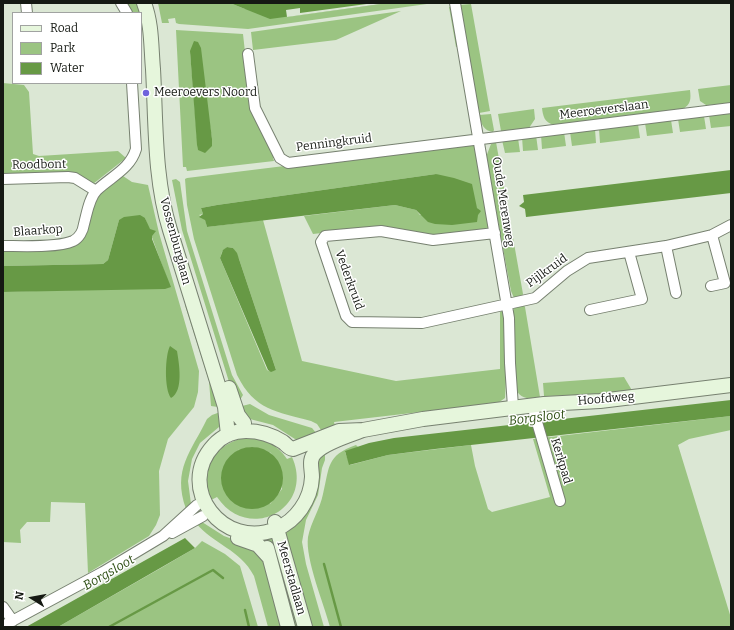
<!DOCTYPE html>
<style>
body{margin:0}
#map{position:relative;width:734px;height:630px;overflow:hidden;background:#dbe7d4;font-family:Bitter,serif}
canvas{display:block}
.frame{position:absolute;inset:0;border:4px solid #151913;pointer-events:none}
.legend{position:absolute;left:12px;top:12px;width:130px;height:72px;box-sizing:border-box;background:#fff;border:1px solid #a1a3a1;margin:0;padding:5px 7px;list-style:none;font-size:12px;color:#151913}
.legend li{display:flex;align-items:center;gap:8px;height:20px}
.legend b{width:20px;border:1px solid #a1a3a1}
.north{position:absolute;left:12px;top:578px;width:40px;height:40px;-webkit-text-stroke:3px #fff;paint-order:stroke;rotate:281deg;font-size:11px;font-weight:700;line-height:16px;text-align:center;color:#151913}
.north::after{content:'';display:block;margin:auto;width:14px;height:18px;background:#151913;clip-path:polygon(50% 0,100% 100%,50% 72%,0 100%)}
</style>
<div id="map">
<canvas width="734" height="630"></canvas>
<div class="frame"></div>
<ul class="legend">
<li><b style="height:5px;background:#e6f6dc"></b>Road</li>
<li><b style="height:11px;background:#9bc482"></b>Park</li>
<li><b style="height:11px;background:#679945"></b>Water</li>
</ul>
<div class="north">N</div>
</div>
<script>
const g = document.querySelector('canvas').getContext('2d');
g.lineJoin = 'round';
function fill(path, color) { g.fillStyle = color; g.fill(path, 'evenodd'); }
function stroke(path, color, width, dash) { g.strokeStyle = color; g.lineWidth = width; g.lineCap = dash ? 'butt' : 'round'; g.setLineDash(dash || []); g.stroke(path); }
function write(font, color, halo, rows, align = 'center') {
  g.font = font + ' Bitter,serif'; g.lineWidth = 3; g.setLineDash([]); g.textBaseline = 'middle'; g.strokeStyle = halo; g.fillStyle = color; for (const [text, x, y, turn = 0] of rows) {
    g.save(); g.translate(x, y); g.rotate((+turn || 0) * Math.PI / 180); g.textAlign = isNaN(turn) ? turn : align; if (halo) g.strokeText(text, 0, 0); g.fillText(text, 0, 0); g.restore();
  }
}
fill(new Path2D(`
 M126,3H141L146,25H141V13H131Z
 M158,3H230L245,9L388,3H434L248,29L179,24L176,23L175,18L168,19L169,23H162Z
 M471,4L490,111L479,113L459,5Z
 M449,7H452L460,46L456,47Z
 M401,11L336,40L253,50L251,32Z
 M176,30L243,34L250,97L275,157L273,158L274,161L187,171L186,167H183ZM190,51L209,120L212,139L198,150Z
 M3,83L24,85L29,92L33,154L39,156L118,151L126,158L93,184L3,175Z
 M731,85V104L706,105L700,101L698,89Z
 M690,90C691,99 691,104 683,109L554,125C544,122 543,116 542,108Z
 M534,109L535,119L529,128L501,131L498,114Z
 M731,112V126L711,128L709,115Z
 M491,114L494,130L493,132C484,131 481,124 479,115Z
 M704,116L706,129L680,132L678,119Z
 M671,120L673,133L647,136L645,123Z
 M638,124L640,138L600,143L599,129Z
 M595,129L596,143L572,146L570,132Z
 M564,132L566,146L542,149L541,135Z
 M536,135L538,150L523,151L522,137Z
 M518,138L520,152L505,153L502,140Z
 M496,142L523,294L522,297L514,298L511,291L486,157L491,144Z
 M471,143L478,150L489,228L484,231L437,237L373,227L313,234L304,216L395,205L416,210L420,215L479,214L477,208L436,174L217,205L201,208L203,214L199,215L205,219L207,227L263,220L302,361L396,381L500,369V312L502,311L504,314L506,379L505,398L498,403L334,422L336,429L323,433L317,424L311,421C276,411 255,411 237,375L194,239L187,205L185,179L187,178ZM227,247L233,248L239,259L276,370L269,371L267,370L220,258L222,252Z
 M123,176L132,182L148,185L159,233L199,371L198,392L194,407L168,439L159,471L160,515L156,525L149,536L88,573L85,503L51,502L50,522H27L20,530L21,543L3,542V292L170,287L145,218L119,220L108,260L103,264L3,266V251L72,246L99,194Z
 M176,179L180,182L187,231L232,375L243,395L240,400L234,398L182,230L172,180Z
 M190,304L218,407L211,406L209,381L185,305Z
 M523,304L525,307L540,397C532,398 525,400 519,394C511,385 514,326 513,311L515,307Z
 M624,377L633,392L601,395L544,396L543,383Z
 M250,404L269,415L312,428L317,434L298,441L273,425L246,418L238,407Z
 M223,411L219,427L200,443L192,459L188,481L191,504L186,509C172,469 191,452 207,419L212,415Z
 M731,416V430L689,439L678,445L731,618V627H330C324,604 305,559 308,537C311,522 320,509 323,494C330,466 326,456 356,445L358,447L345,452L350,465L388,455L471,445L475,466L488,509L492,512L550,497L533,439Z
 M247,437C264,439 277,444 287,459L292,457C315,508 249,544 217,497L211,500C196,469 216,443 247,437ZM252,447L265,450L271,453L282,489L270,504L238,450Z
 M325,453V460L322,468L318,495L306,520L302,542L306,564L324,627H308L285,535L315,462Z
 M202,522L224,536L246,544L263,558L283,627H268L254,576C240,549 214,545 196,523Z
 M273,534L301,627H290L266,536Z
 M202,541L225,554L240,566L258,627H58L161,568L195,548Z`), '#9bc482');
fill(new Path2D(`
 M230,3H388L270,19Z
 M194,41L198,42L201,48L212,139V146L205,153L198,150L197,145L190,51Z
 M731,170V193L526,217L525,209L519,206L524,202L523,195Z
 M436,174L454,178L472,184L477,208L481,211L478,215L477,222L452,225L435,224L428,222L416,210L395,205L207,227L205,220L199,217L203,214L201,208L217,205Z
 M140,215L145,218L150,229L156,231L152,236V239L171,287L165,289L3,292V266L103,264L108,260L119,220L124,217Z
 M227,247L233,248L237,253L276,370L271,372L268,370L220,258L223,250Z
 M170,346L177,351C179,363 184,391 171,398C164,389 165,355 170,346Z
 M731,400V416L435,449L388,455L349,465L345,451L369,443L394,438Z
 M221 478a31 31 0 1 1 62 0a31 31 0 1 1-62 0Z
 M185,538L195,548L58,627H26Z`), '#679945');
fill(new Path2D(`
 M374,3H388L287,17L286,10L300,8V13Z`), '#dbe7d4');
stroke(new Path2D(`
 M324,564L341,627
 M245,610L249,627
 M109,627L213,570L223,578`), '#679945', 2.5);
const street = new Path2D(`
 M26,3L27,13
 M121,3L127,13
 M455,3L509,318L510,363L513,407
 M248,54L255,108L280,158L288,163L731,108
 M3,179L68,177L75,178L96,191
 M495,233L433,240L381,231L325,236L321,242L346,316L352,322L422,323L535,298L567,271L588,258L666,246L712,235L731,225
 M3,246C20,246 58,248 73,241C79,238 83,231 84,224C87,213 89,198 97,190C112,176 130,169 136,149L132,83
 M666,246L676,293
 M711,286L725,283L712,235
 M590,310L642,299L629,252
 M532,405L560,501
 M172,533L203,516
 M3,607L13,621
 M3,626L103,572L163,536L197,505`);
const secondary = new Path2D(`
 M144,3C152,24 151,47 153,69C156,122 154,179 170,230L225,407L228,435
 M229,388L238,415L244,423
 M363,430C350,435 326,442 316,452C308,459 312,468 312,477C311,500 296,521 276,529C224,551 174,488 214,445C222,436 234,431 246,431C260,431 272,435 283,442C287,445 288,448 293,449L339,431L363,430L423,419L544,404L600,401L731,385
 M275,522L305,627
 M238,538L258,545L268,556
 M267,548L288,627`);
stroke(street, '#778170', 12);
stroke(secondary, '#778170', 16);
stroke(street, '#fff', 10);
stroke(secondary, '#e6f6dc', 14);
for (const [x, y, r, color] of [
 [146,93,4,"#6f62dc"]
]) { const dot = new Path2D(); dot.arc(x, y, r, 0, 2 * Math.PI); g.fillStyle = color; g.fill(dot); stroke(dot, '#fff', 1.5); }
write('12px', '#151913', '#fff', [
 ["Meeroevers Noord",154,93]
], 'left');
write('12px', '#151913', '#fff', [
 ["Meeroeverslaan",604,110,-7],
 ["Penningkruid",334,143,-7],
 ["Roodbont",39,165,-1],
 ["Oude Merenweg",503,202,81],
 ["Blaarkop",38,231,-4],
 ["Vossenburglaan",175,241,75],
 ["Pijlkruid",547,271,-36],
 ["Vederkruid",349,280,70],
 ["Hoofdweg",606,399,-5],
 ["Kerkpad",561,461,73],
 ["Meerstadlaan",291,578,74]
]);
write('italic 13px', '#2f5015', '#fff', [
 ["Borgsloot",537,418,-7],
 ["Borgsloot",109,573,-30]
]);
</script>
